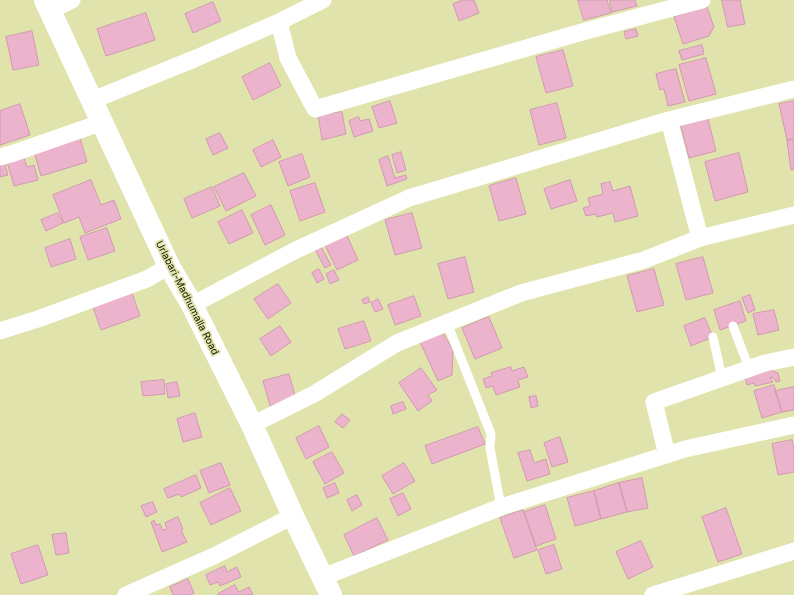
<!DOCTYPE html>
<style>
body{margin:0}
canvas{display:block;background:#e0e4ac}
</style>
<canvas width="794" height="595"></canvas>
<script>
const g = document.querySelector('canvas').getContext('2d');
g.lineJoin = 'round';
function fill(path, color) { g.fillStyle = color; g.fill(path, 'evenodd'); }
function stroke(path, color, width, dash) { g.strokeStyle = color; g.lineWidth = width; g.lineCap = dash ? 'butt' : 'round'; g.setLineDash(dash || []); g.stroke(path); }
function write(font, color, halo, rows, align = 'center') {
  g.font = font + ' Inter,sans-serif'; g.lineWidth = 3.5; g.setLineDash([]); g.textBaseline = 'middle'; g.strokeStyle = halo; g.fillStyle = color; for (const [text, x, y, turn = 0] of rows) {
    g.save(); g.translate(x, y); g.rotate((+turn || 0) * Math.PI / 180); g.textAlign = isNaN(turn) ? turn : align; if (halo) g.strokeText(text, 0, 0); g.fillText(text, 0, 0); g.restore();
  }
}
const building = new Path2D(`
 M463,0H474L479,13L459,21L453,4Z
 M578,0H607L611,13L584,20Z
 M610,0H635L637,6L612,12Z
 M722,0H740L745,24L728,27Z
 M213,2L221,21L193,33L185,14Z
 M707,7L714,27L709,36L683,44L674,17Z
 M146,13L155,40L106,56L97,29Z
 M636,29L638,36L626,39L624,32Z
 M32,31L39,65L13,70L6,37Z
 M702,45L704,54L682,60L679,51Z
 M563,50L573,86L546,93L536,57Z
 M706,58L716,94L689,101L679,65Z
 M270,63L281,86L253,100L242,77Z
 M676,69L685,102L668,106L664,89L660,90L656,74Z
 M390,101L397,123L379,128L372,107Z
 M794,101V138L787,140L779,104Z
 M557,103L566,138L539,145L530,110Z
 M20,104L30,135L0,145V111Z
 M342,112L346,134L322,140L318,115Z
 M707,115L716,151L689,158L680,123Z
 M359,117L360,121L369,119L373,131L354,137L349,121Z
 M220,133L228,148L213,155L206,139Z
 M80,138L87,162L41,176L34,152Z
 M273,140L281,157L261,167L253,150Z
 M794,140V169L791,170L787,141Z
 M401,152L406,170L397,173L392,155Z
 M739,153L748,192L715,201L705,162Z
 M302,154L310,177L288,186L279,162Z
 M388,156L395,178L406,175L407,179L387,186L379,160Z
 M24,158L27,167L34,165L38,180L14,186L7,162Z
 M5,164L8,175L0,177V166Z
 M244,173L256,196L226,211L214,187Z
 M516,178L526,214L499,221L489,186Z
 M91,180L101,205L114,200L121,219L85,233L79,217L64,223L53,195Z
 M570,180L577,201L551,209L544,189Z
 M610,182L613,191L630,186L638,216L615,222L613,213L597,217L596,214L586,216L583,208L590,206L588,198L603,194L601,184Z
 M315,183L325,212L300,221L290,191Z
 M212,187L220,206L192,218L184,199Z
 M271,205L285,235L265,245L251,215Z
 M242,210L253,233L229,244L218,222Z
 M58,213L63,223L46,231L41,220Z
 M412,213L422,248L395,255L385,220Z
 M107,228L115,251L88,260L80,237Z
 M344,229L358,260L337,270L322,239Z
 M70,239L76,259L51,267L45,248Z
 M319,243L331,265L325,268L313,246Z
 M465,257L474,292L448,299L438,264Z
 M703,257L713,293L686,300L676,264Z
 M319,269L324,279L317,283L312,273Z
 M654,269L664,305L637,312L627,276Z
 M334,270L339,280L330,284L326,274Z
 M278,284L291,303L268,319L254,299Z
 M131,290L140,316L101,330L92,304Z
 M750,295L755,310L748,313L742,298Z
 M414,296L421,316L395,325L388,305Z
 M368,297L370,302L364,304L362,300Z
 M378,299L383,309L375,312L371,303Z
 M740,301L746,321L720,330L714,310Z
 M774,310L779,330L758,335L753,314Z
 M489,317L502,348L475,359L462,328Z
 M705,318L713,337L691,346L684,326Z
 M364,321L371,341L345,349L338,329Z
 M280,326L291,342L271,356L260,339Z
 M443,333L453,350L452,375L438,381L420,342Z
 M511,367L512,371L524,367L528,377L518,380L520,387L496,395L493,386L486,388L483,379L492,376L491,373Z
 M421,368L437,390L428,395L432,401L418,411L399,383Z
 M766,368L778,373L780,381L776,382L774,378L770,377L773,382L755,386L754,383L747,385L744,374Z
 M289,374L297,402L271,409L263,381Z
 M164,380L165,394L143,396L141,382Z
 M177,382L180,396L168,398L166,384Z
 M774,385L782,412L762,418L754,391Z
 M794,387V410L782,412L775,391Z
 M536,396L538,406L531,408L529,397Z
 M403,402L406,409L393,414L391,406Z
 M195,413L202,437L183,442L177,419Z
 M342,414L350,420L343,428L335,422Z
 M319,426L329,447L306,459L296,438Z
 M478,427L485,444L432,464L425,446Z
 M560,437L568,462L552,467L544,443Z
 M792,440L794,450V472L778,475L772,444Z
 M530,450L534,463L546,459L550,474L527,481L518,453Z
 M332,452L344,473L325,484L313,462Z
 M221,463L230,485L209,493L200,471Z
 M404,463L415,481L393,494L382,476Z
 M196,475L201,488L181,497L180,494L168,498L164,489Z
 M642,478L648,508L627,512L619,483Z
 M335,483L339,493L327,498L323,488Z
 M619,483L627,512L601,519L594,491Z
 M230,488L241,511L211,525L200,503Z
 M594,491L601,519L575,526L567,498Z
 M403,493L411,509L398,516L390,499Z
 M357,495L362,505L352,511L347,500Z
 M153,502L157,512L146,517L141,506Z
 M545,505L556,539L536,546L524,512Z
 M726,508L742,554L718,562L702,517Z
 M523,510L537,550L514,558L500,518Z
 M178,517L183,529L181,530L187,542L162,552L151,522L154,520L156,525L160,524L163,530L167,529L165,523Z
 M377,518L388,540L354,556L344,535Z
 M66,533L69,553L56,555L52,535Z
 M641,541L653,567L628,579L616,552Z
 M38,545L48,575L21,584L11,554Z
 M554,545L562,569L546,574L538,550Z
 M225,566L227,572L237,567L241,577L220,586L218,582L210,585L206,575Z
 M188,579L194,593L191,595H173L170,587Z
 M235,585L239,592L249,587L253,595H218V594Z`);
fill(building, '#ecb3cc');
stroke(building, '#d199b2', 1);
stroke(new Path2D(`
 M447,323L491,434L490,448L501,507
 M733,326L749,368
 M713,337L722,378`), '#fff', 9);
stroke(new Path2D(`
 M323,0L279,22L288,58L315,109L582,32L702,0
 M50,11L72,0
 M93,100L194,59L279,22
 M669,120L700,238
 M0,157L14,153L103,122
 M192,305L296,250L409,198L669,120L794,89
 M0,331L38,319L147,279L169,266
 M252,425L314,394L397,343L521,293L644,260L700,238L794,215
 M667,455L654,402L765,363L794,357
 M323,577L501,507L685,449L794,425
 M126,595L214,556L293,516
 M653,595L794,551`), '#fff', 17);
stroke(new Path2D(`
 M45,0L169,266L192,305L252,425L293,516L331,595`), '#fff', 22);
write('10px', '#171703', '#e0e4ac', [
 ["Urlabari-Madhumalla Road",187,298,63]
]);
</script>
